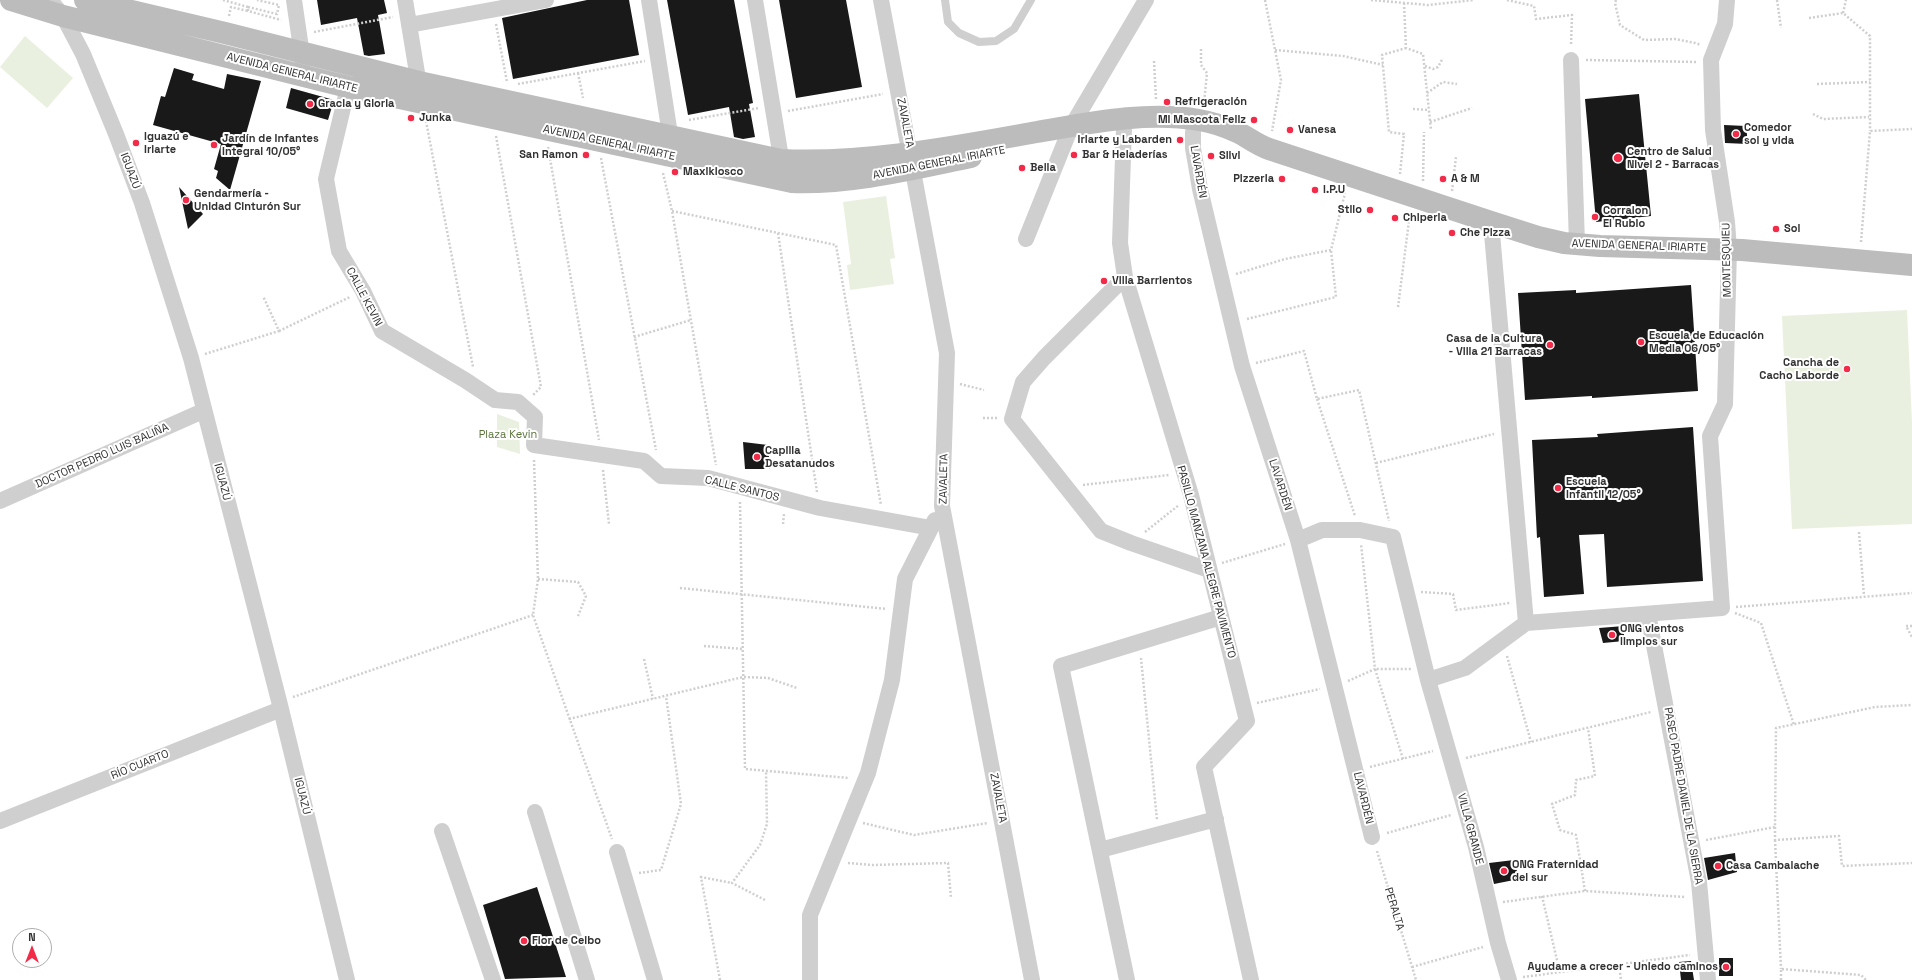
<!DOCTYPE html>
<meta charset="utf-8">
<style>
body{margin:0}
#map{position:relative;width:1912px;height:980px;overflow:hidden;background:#fff;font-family:"Space Grotesk",sans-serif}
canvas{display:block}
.north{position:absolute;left:12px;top:928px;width:40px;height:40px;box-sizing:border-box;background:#fff;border:1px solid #adadad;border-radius:50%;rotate:0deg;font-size:11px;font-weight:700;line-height:16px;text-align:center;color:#323232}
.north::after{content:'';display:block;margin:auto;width:14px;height:18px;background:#f32a48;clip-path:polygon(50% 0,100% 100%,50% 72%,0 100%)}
</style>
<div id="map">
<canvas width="1912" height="980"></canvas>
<div class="north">N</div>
</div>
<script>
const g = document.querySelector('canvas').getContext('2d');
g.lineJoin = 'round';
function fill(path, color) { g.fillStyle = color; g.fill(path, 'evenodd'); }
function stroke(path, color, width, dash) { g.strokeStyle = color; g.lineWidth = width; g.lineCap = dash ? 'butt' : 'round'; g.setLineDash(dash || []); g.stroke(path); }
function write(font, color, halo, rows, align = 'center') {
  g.font = font + ' "Space Grotesk",sans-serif'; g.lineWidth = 4; g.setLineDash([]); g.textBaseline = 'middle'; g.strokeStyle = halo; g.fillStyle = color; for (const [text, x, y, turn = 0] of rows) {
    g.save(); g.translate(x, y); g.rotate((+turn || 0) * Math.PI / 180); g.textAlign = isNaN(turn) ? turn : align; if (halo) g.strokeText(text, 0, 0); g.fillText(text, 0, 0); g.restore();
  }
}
fill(new Path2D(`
 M25,36L73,78L47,108L0,67Z
 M886,196L895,258L890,259L894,284L850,290L847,265L851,264L843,202Z
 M1907,310L1912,422V524L1792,529L1782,316Z
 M497,414L519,422L520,454L497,447Z`), '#eaf0e0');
fill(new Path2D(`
 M317,0H384L387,13L378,15L385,54L369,56L364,55L357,18L321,25Z
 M587,0H629L639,55L513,79L502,18Z
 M667,0H734L753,103L749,104L755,137L743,139L734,137L729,107L688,115Z
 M779,0H846L862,87L796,98Z
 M174,68L194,74L192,80L224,89L227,74L261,81L230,190L216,178L218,171L214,169L221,144L153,125L161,96L165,97Z
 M291,88L334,100L328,120L286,108Z
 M1639,94L1651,216L1596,222L1585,99Z
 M1724,125L1746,126L1748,144L1725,143Z
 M179,187L203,214L188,229Z
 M1691,285L1698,391L1592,398V396L1525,400L1518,293L1576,290V293Z
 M1693,427L1703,581L1607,587L1604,534L1579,535L1584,594L1544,597L1540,537L1537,538L1532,440L1598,437L1597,434Z
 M743,442L768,445L770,469H745Z
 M1624,626V641L1603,643L1599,628Z
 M1735,853L1737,872L1708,880L1704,858Z
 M1514,860L1519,879L1494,884L1489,863Z
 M537,887L566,977L505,979L483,905Z
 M1719,958H1733V976H1719Z
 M1691,961L1694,980H1681L1679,962Z`), '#191919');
stroke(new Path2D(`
 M223,0L248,7V11L281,20
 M1265,0L1281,80L1272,131
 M1371,0L1428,5L1474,0
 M1507,0L1534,6L1536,19L1572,15L1571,46
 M1616,0L1615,3L1620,25L1644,40L1675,39L1695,43L1701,45
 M1777,0L1781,28
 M1404,3L1406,48L1423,54L1431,130
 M248,7L277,14L279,5L257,0
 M1843,13L1846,0
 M229,16L231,7L248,11
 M1809,18L1843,13L1870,36V131
 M496,24L507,82
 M314,32L393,17
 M1201,49V65L1207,73L1204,103
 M1275,50L1343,56L1383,65
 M1586,60L1697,62
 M1154,61L1156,99
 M1425,66L1433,69L1438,67L1443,58
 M578,73L583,98
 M518,84L645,61
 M1817,84L1870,82
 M1427,93L1443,82L1457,84
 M1413,109L1429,110
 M788,111L883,94
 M1813,114L1823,119L1869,117
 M689,120L759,108
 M426,121L473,367
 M1430,122L1472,108
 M496,136L541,387L532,396
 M548,147L599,440
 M601,158L656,450
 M663,173L672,211L716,465
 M1400,174L1404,134L1389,132L1382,55L1406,48
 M1423,181L1424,132
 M1452,191L1456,157
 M672,211L836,245L881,505
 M778,233L817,492
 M1861,242L1870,131L1912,129
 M1236,274L1285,259L1331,250L1345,193
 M1398,307L1410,213
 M1247,319L1336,297L1331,250
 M279,331L350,297
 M634,337L691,320
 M205,354L279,331L263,296
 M1256,363L1304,351L1317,399L1359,390L1389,521
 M960,384L984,390
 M1317,399L1355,516
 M983,418H998
 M534,460L538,579L533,615L612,839
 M1376,463L1494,434
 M603,470L609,524
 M1083,485L1169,475
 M740,502L745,769L849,778
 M783,524L784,514
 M1145,532L1179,505
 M1859,532L1864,596
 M1222,563L1285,544
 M538,579L578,582L586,596L578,616
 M680,588L887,609
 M1421,592L1453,594L1456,610L1510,603
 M1736,607L1912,593
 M1735,613L1761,623L1794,725
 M1912,626H1906L1912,637
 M704,646L743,649
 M1507,656L1531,742
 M1141,658L1157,820
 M644,659L653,699
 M1348,681L1375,669L1361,544
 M293,697L533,615
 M1257,703L1320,689
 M569,719L743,677L768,678L797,688
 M1466,758L1651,712
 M1403,759L1375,669H1411
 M1370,767L1433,751
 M863,823L914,835L988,823
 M1775,827V840L1839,836L1842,866L1912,863
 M1387,833L1451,815
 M1706,840L1775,827L1776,728L1875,707L1912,705
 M1775,840L1781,969
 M1377,851L1416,980
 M848,863L872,865L948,863L951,898
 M639,873L661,870L681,804L666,696
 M1585,891L1576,835L1560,830L1552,804L1575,795L1576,780L1595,776L1588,728
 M1542,896L1560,973
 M765,900L732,883L760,845L767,824L766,771
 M1503,902L1585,891L1685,897
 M1619,965L1621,980
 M1412,967L1483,947
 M1523,977L1690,955
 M720,980L701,877L732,883
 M1781,980V969L1861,975L1866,980`), '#cfcfcf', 2.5, [2, 2]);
stroke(new Path2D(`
 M945,0L948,22L959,33L979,42L996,41L1014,29L1031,0`), '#cfcfcf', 8);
stroke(new Path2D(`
 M50,0L63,16L83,54L116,134L142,203L191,358L279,701L347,980
 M294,0L303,62
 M405,0L420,91
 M649,0L672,147
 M755,0L783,170
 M881,0L947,353L942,506L1032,980
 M409,25L546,0
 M1571,60L1577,244
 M348,87L326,179L339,251L363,291L382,331L465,380L495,400L518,402L535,417L534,445L644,461L661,476L708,478L820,508L931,528
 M1124,129L1120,243L1125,277L1191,495L1247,721L1204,767L1251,980
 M1193,132V148L1200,189L1242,366L1298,540L1372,837
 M1491,222L1526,623L1722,608L1710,436L1725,404L1729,249L1727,222L1713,130L1711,60L1725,24L1727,0
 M1026,239L1071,127L1146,0
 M1125,277L1044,358L1023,382L1012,419L1101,531L1131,543L1209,570
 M0,501L203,411
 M1298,540L1322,530H1360L1393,537L1428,680L1476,847L1498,943L1509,980
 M1648,614L1699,882L1708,980
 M1428,680L1465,668L1526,623
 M535,812L587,980
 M0,821L281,709
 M442,831L493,980
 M1100,850L1216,819
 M617,852L655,980
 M810,980V915L868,773L892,680L905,579L935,520
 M1127,980L1061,666L1221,617`), '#cfcfcf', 16);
stroke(new Path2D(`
 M11,0L63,16L348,87L792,182C852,184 912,169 971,157
 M85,0L225,33L419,82L781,160C866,164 953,147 1037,132C1090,123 1145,111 1199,120C1211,122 1226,127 1237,132C1248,137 1257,145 1269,149L1491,222L1538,237L1564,243L1600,246L1742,250L1912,265`), '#bcbcbc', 22);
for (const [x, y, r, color] of [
 [1167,102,4,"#f32a48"],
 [310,104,4,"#f32a48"],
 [411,118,4,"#f32a48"],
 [1254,120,4,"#f32a48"],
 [1290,130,4,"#f32a48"],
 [1736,134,4,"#f32a48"],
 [1180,140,4,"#f32a48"],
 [136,143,4,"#f32a48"],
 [214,145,4,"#f32a48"],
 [586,155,4,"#f32a48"],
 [1074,155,4,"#f32a48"],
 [1211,156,4,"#f32a48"],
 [1618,158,5,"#f32a48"],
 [1022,168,4,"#f32a48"],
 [675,172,4,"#f32a48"],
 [1282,179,4,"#f32a48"],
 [1443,179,4,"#f32a48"],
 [1315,190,4,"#f32a48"],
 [186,200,4,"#f32a48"],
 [1370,210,4,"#f32a48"],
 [1595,217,4,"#f32a48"],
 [1395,218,4,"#f32a48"],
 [1776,229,4,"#f32a48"],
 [1452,233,4,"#f32a48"],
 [1104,281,4,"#f32a48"],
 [1641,342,4,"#f32a48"],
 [1550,345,4,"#f32a48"],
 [1847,369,4,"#f32a48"],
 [757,457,4,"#f32a48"],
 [1558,488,4,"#f32a48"],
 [1612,635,4,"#f32a48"],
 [1718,866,4,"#f32a48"],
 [1504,871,4,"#f32a48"],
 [524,941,4,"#f32a48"],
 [1726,967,4,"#f32a48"]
]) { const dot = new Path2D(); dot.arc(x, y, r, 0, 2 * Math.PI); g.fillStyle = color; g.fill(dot); stroke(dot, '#fff', 1.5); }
write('11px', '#323232', '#fff', [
 ["AVENIDA GENERAL IRIARTE",292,73,14],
 ["ZAVALETA",905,123,79],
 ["AVENIDA GENERAL IRIARTE",609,143,12],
 ["AVENIDA GENERAL IRIARTE",939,163,-11],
 ["IGUAZÚ",130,171,69],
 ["LAVARDÉN",1198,172,80],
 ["AVENIDA GENERAL IRIARTE",1639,246,2],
 ["MONTESQUIEU",1727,260,-91],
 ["CALLE KEVIN",364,297,62],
 ["DOCTOR PEDRO LUIS BALIÑA",102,456,-24],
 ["ZAVALETA",944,479,-89],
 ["IGUAZÚ",222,482,75],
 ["LAVARDÉN",1280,485,72],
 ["CALLE SANTOS",742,489,14],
 ["PASILLO MANZANA ALEGRE PAVIMENTO",1206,562,75],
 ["RÍO CUARTO",140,765,-22],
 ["IGUAZÚ",302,796,76],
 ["PASEO PADRE DANIEL DE LA SIERRA",1683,796,80],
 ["ZAVALETA",998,798,79],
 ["LAVARDÉN",1363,798,76],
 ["VILLA GRANDE",1470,829,75],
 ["PERALTA",1394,909,73]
]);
write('bold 11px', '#323232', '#fff', [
 ["Refrigeración",1175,102],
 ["Gracia y Gloria",318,104],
 ["Junka",419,118],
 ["Mi Mascota Feliz",1246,120,"right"],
 ["Comedor",1744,128],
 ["sol y vida",1744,141],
 ["Vanesa",1298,130],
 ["Iguazú e",144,137],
 ["Iriarte",144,150],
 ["Jardín de Infantes",222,139],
 ["Integral 10/05°",222,152],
 ["Iriarte y Labarden",1172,140,"right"],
 ["Centro de Salud",1627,152],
 ["Nivel 2 - Barracas",1627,165],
 ["San Ramon",578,155,"right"],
 ["Bar & Heladerías",1082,155],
 ["Silvi",1219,156],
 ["Bella",1030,168],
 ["Maxikiosco",683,172],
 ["Pizzeria",1274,179,"right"],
 ["A & M",1451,179],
 ["I.P.U",1323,190],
 ["Gendarmería -",194,194],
 ["Unidad Cinturón Sur",194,207],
 ["Stilo",1362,210,"right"],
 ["Corralon",1603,211],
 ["El Rubio",1603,224],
 ["Chiperia",1403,218],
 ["Sol",1784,229],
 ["Che Pizza",1460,233],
 ["Villa Barrientos",1112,281],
 ["Escuela de Educación",1649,336],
 ["Media 06/05°",1649,349],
 ["Casa de la Cultura",1542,339,"right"],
 ["- Villa 21 Barracas",1542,352,"right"],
 ["Cancha de",1839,363,"right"],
 ["Cacho Laborde",1839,376,"right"],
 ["Capilla",765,451],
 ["Desatanudos",765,464],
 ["Escuela",1566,482],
 ["Infantil 12/05°",1566,495],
 ["ONG vientos",1620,629],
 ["limpios sur",1620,642],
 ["ONG Fraternidad",1512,865],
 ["del sur",1512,878],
 ["Casa Cambalache",1726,866],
 ["Flor de Ceibo",532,941],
 ["Ayudame a crecer - Uniedo caminos",1718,967,"right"]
], 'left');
write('11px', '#59733b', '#fff', [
 ["Plaza Kevin",508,435]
]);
</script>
